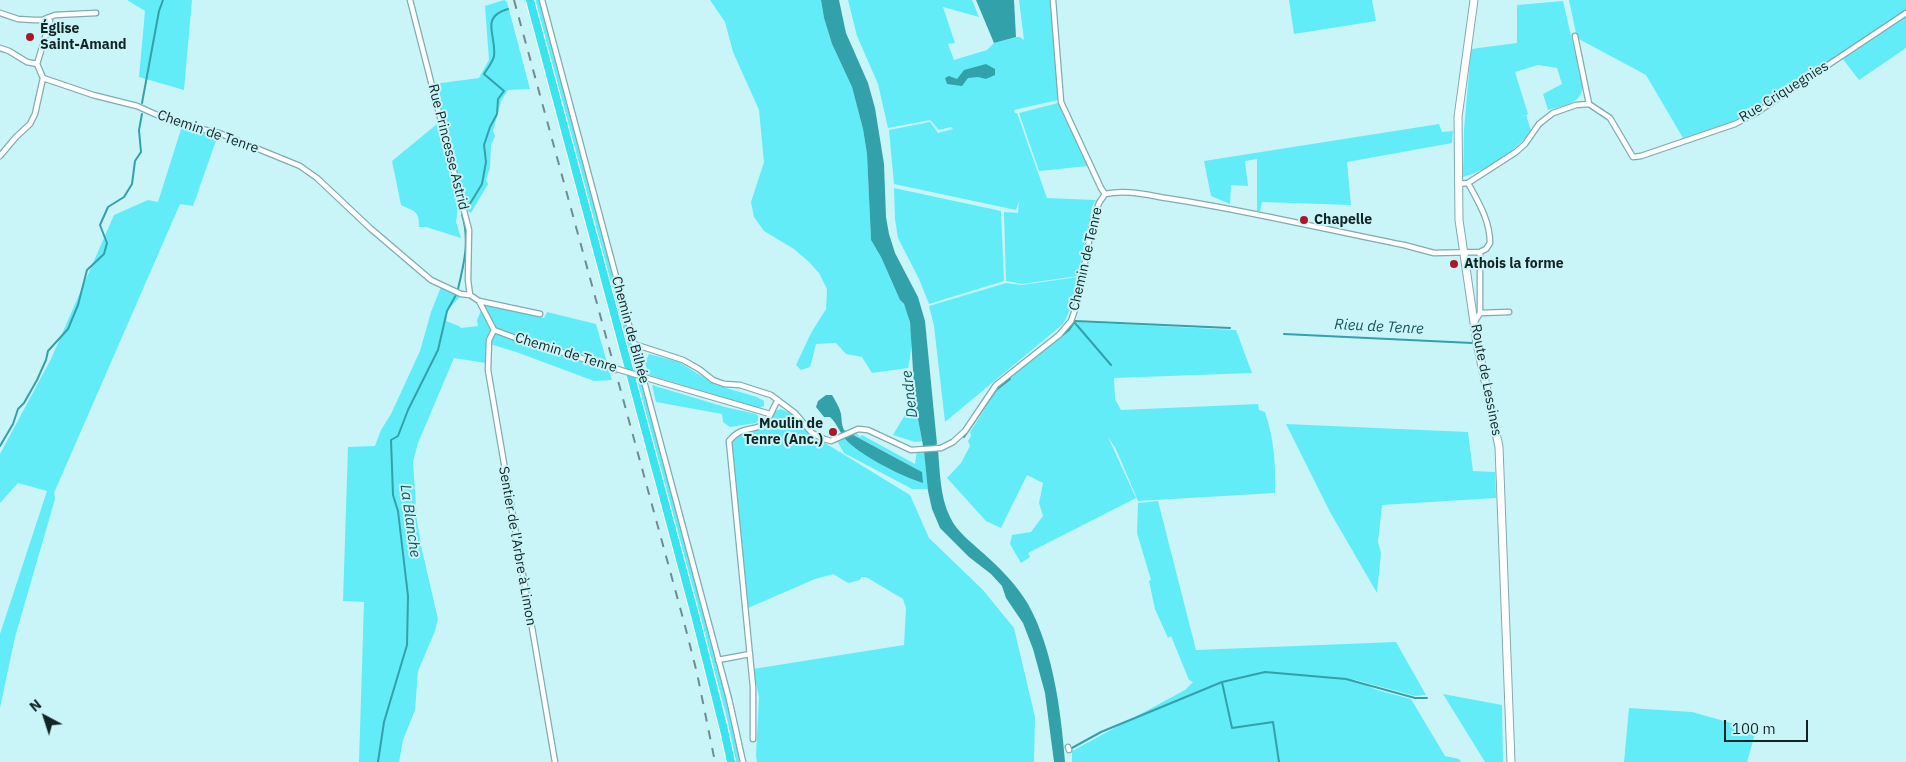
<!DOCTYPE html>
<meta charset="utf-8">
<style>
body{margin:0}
#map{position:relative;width:1906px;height:762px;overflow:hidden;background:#c9f5f8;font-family:"IBM Plex Sans",sans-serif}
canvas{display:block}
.north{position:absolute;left:20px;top:692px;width:50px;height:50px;-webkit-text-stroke:4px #c9f5f8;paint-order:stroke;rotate:320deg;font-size:14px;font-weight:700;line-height:20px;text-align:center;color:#132425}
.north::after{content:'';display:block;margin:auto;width:18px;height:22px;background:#132425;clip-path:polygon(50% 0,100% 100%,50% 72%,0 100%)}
.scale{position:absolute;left:1724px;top:720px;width:84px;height:22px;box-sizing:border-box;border:2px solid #132425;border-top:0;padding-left:6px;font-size:15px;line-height:18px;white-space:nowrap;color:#132425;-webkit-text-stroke:4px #c9f5f8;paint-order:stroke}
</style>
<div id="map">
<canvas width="1906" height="762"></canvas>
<div class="north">N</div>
<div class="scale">100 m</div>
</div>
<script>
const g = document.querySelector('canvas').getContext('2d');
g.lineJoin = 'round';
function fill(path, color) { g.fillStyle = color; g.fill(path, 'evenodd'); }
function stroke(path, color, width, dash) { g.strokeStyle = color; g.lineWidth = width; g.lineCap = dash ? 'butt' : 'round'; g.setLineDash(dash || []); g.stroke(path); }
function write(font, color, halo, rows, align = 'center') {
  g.font = font + ' "IBM Plex Sans",sans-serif'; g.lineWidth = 4; g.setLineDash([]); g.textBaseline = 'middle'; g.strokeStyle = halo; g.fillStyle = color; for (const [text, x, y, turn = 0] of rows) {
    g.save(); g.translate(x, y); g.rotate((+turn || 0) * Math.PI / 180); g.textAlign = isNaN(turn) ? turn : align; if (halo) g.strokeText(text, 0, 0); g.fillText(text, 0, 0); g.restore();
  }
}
fill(new Path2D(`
 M127,0H192L184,90L139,77L145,11Z
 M504,0L507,2L530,89L508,90L501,101L493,131L495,136L491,145L490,168L486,180L488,184L471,213L467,210L465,205L434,84L479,78L489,60L485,6Z
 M535,0H540L731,716L740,762H736L727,718Z
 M710,0H821L824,18L832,44L852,87L863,129L867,154L871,240L881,257L900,300C914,313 913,351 908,368L872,373L862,357L846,354L836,343L816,344L810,367L801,370L796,365L811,333L826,309L827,289L819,273L809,262L794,249L764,231L754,217L751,202L764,162L759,110L733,52L725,22Z
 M848,0H972L979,17L943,7L955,43L948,44L954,60L987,50L994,43L1016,37H1020L1024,40L1019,0H1051L1058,100L1014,110L1015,113H1017L1047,198L1096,200L1092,207L1078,276L1022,284L1006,281L1004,212L1018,213L1019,201L1016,210L894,184L889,130L930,122L938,133L953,129L951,127L939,130L930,120L888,128L878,84L857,36Z
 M1289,0H1372L1376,21L1294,34Z
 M1569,0H1906V11L1755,111L1727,124L1683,138L1646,75L1577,38Z
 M1563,1L1581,79L1582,80C1586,103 1566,105 1548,110L1543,94L1562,84L1557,68L1538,65L1515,72L1528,114L1526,115L1531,131C1514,153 1489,169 1463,177L1464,130L1471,49L1517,43V5Z
 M1906,16V48L1859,80L1842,58Z
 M1058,103L1088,166L1039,171L1019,113Z
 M437,124L458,206L456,222L461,238L426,227H419C419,210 415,212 401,205L392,161Z
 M1439,124L1442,132L1453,131L1452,143L1347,162L1351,205L1262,202L1260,212L1257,211V159L1245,161L1248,186L1231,185L1230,204L1211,196L1204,161Z
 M182,126L218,135L193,206L180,204L54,493L55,499L15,637L0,708V634L47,491L18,483L0,503V454L51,359L114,215L148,200L158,202Z
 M894,188L1001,211L1004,281L929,304L919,279L898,238L895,219Z
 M1077,277L1073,304L1063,324L945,422L934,326L929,306L1006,283L1022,285Z
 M441,287L461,296L448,309L446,321L459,326L461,328L478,326L477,320L484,304L544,318L547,312L596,324L612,380L594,381L519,353L487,343L486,363L454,358L418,443L413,462L417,521L422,550L438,619L435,631L418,671L415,710L403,740L399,762H359L364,602L343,601L348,447L375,446L381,430L391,414L420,351L431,312Z
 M1073,322L1079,328L1077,322L1236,330L1252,373L1114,378L1115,399L1121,410L1258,404L1259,410L1265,412C1274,439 1276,465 1275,493L1138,501L1116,449L1108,437L1136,498L1028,553L1030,557L1021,563L1010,544L1012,535L1031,532L1043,516L1039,503L1043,483L1027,475L1001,528L986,521L947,478L961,463L970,446L968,441L971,436L970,432L1000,385L1055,341Z
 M649,354L679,362L716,385L757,397L764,401V406L759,408L649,375L645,363Z
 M652,385L725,407L756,414L760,418L756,423L730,427L723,422L722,414L656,402Z
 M912,403H915L922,441L915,442L893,435Z
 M781,409L790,413L807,432L910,495L929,538L983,590L1014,628L1035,717L1034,762H757L756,755L759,697L753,669L904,645L906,608L903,599L866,577H861L860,580L848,583L833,574L815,579L748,608L732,443L736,437L765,428L775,411Z
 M1286,424L1468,432L1473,471L1495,472L1496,498L1382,505L1378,542L1381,553L1377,593L1330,512Z
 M861,429L856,433L860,437L862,435L915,464L917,450L924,449L928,489H912L844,453L836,439L843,435L847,441L922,472L852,434Z
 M1158,501L1196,650L1396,642L1426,695L1415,696L1352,679L1377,690L1411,699L1445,756L1459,759L1461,762H1072V751L1185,690L1193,682L1189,680L1171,636L1168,638L1155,609L1149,581L1151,580L1137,533L1138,503Z
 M1443,694L1502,705L1503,762H1485Z
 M1629,708L1692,712L1756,730L1747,762H1624Z`), '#62ecf8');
fill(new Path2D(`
 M821,0H839L846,33L868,83L875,108L884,164L886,217L889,234L895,253L918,297L925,321L937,444L935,445L936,450H938C940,472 940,497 950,517C957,532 971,542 983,553C1000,568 1016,584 1028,604C1053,649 1061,711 1065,762H1054L1045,693L1033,649L1023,623L1006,598L1002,586L991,574L969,557L940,528L932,509L928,491L924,451L915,403L910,322L904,304L900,300L881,257L871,240L867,154L863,129L852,87L832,44L824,18Z
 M976,0H1014L1016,37L994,43Z
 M986,64L995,69V75L986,79L978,77L968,78L962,86L947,84L945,78L949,76L957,79L964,70Z
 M826,395H832C835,400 840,408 841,414C842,420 841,423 844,430L922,472L923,483C901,476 864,457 848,442C840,434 837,423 830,417H824L816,407L818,401Z`), '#33a1a9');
stroke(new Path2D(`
 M142,103L159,11L163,0
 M468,207L482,184L486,162L484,145L490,127L497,114L498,99L504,91L484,74C487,69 493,62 494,56C497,36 479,17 508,9
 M458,289C464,264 470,240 462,215
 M1075,323L1111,365
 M1284,334L1472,343
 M1034,357L1069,330L1075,321L1230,328
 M964,437L996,390L1010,379
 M0,446L13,424L18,409L24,403L37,380L46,360L48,351L68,329L78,305L87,270L104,254L107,243L100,225L108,207L124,197L132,184L135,161L141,152L139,130L142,114
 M1222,682L1232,728L1273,722L1279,762
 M1072,748L1101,732L1222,682L1265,672L1346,679L1415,698H1427
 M378,762L384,722L407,645L408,596L398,511L393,495L391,440L398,436L408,410L438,350L447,311L456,295`), '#33a1a9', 2);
const minor = new Path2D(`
 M410,0L469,230L468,280L470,295
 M542,0L729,699L743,762
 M1053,0L1061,102L1101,188L1105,194
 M0,13L18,19L34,20H42L55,15L96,13
 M1575,36L1589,104
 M0,48L9,51L27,62L37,64
 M37,64L50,21L47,18
 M43,78L93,95L137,106L175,123L219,133L300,166L317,178L370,228L431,280L461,294L470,295L479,301L540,314
 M1589,104L1610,118L1633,157L1641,156L1735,124L1756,113L1906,13
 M0,156L16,137L30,124L35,114L43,78L37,64
 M1458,184L1468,183L1516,152L1525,144L1539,124L1553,113L1576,105L1589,104
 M1480,252V313
 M479,301L494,330L521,340L594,362
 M1474,323L1480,313L1509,312
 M494,330L489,340L488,370L555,762
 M634,344L683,360L699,369L713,380L724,384L740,385L771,395L795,413L812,433L824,439L831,441L858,429L868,430L911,450L941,448L953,442L965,431L996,385L1059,335L1071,321L1077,304L1093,220L1099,203L1105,194C1128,189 1150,196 1172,199C1250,211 1327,230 1404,245L1434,253L1480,252L1486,249L1490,243C1490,221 1479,203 1468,183
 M660,382L770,414
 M718,660L750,654
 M753,739V687L729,441C742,425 752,432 764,424C770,419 773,407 778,400
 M1068,747L1069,750`);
const secondary = new Path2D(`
 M1474,0L1458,117L1459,220L1477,343L1499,447L1511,762`);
const trunk = new Path2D(`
 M530,0L696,619L724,730L731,762`);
stroke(minor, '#81abaf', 7);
stroke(secondary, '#81abaf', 9);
stroke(trunk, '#fff', 10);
stroke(minor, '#fff', 4.5);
stroke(secondary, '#fff', 7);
stroke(trunk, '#3ae4ef', 8);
stroke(new Path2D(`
 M514,0L684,622L697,673L715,762`), '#6f8d8f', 2, [9, 9]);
const minorBridge = new Path2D(`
 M594,362L660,382`);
stroke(minorBridge, '#81abaf', 7, []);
stroke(minorBridge, '#fff', 4.5);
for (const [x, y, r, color] of [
 [30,37,5,"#ab1628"],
 [1304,220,5,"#ab1628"],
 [1454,264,5,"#ab1628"],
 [833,432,5,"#ab1628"]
]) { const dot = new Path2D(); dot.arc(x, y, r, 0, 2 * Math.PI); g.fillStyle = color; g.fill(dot); stroke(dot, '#c9f5f8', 2); }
write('bold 14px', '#132425', '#c9f5f8', [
 ["Église",40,29],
 ["Saint-Amand",40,45],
 ["Chapelle",1314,220],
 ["Athois la forme",1464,264],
 ["Moulin de",823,424,"right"],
 ["Tenre (Anc.)",823,440,"right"]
], 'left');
write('14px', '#132425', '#c9f5f8', [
 ["Rue Criquegnies",1784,92,-32],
 ["Chemin de Tenre",208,132,19],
 ["Rue Princesse Astrid",448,147,76],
 ["Chemin de Tenre",1086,259,-77],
 ["Chemin de Bilhée",630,330,75],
 ["Chemin de Tenre",566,353,17],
 ["Route de Lessines",1486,380,79],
 ["Sentier de l'Arbre à Limon",517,546,80]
]);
write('italic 15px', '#165358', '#c9f5f8', [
 ["Rieu de Tenre",1379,327,3],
 ["Dendre",910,394,-97],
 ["La Blanche",410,521,82]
]);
</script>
